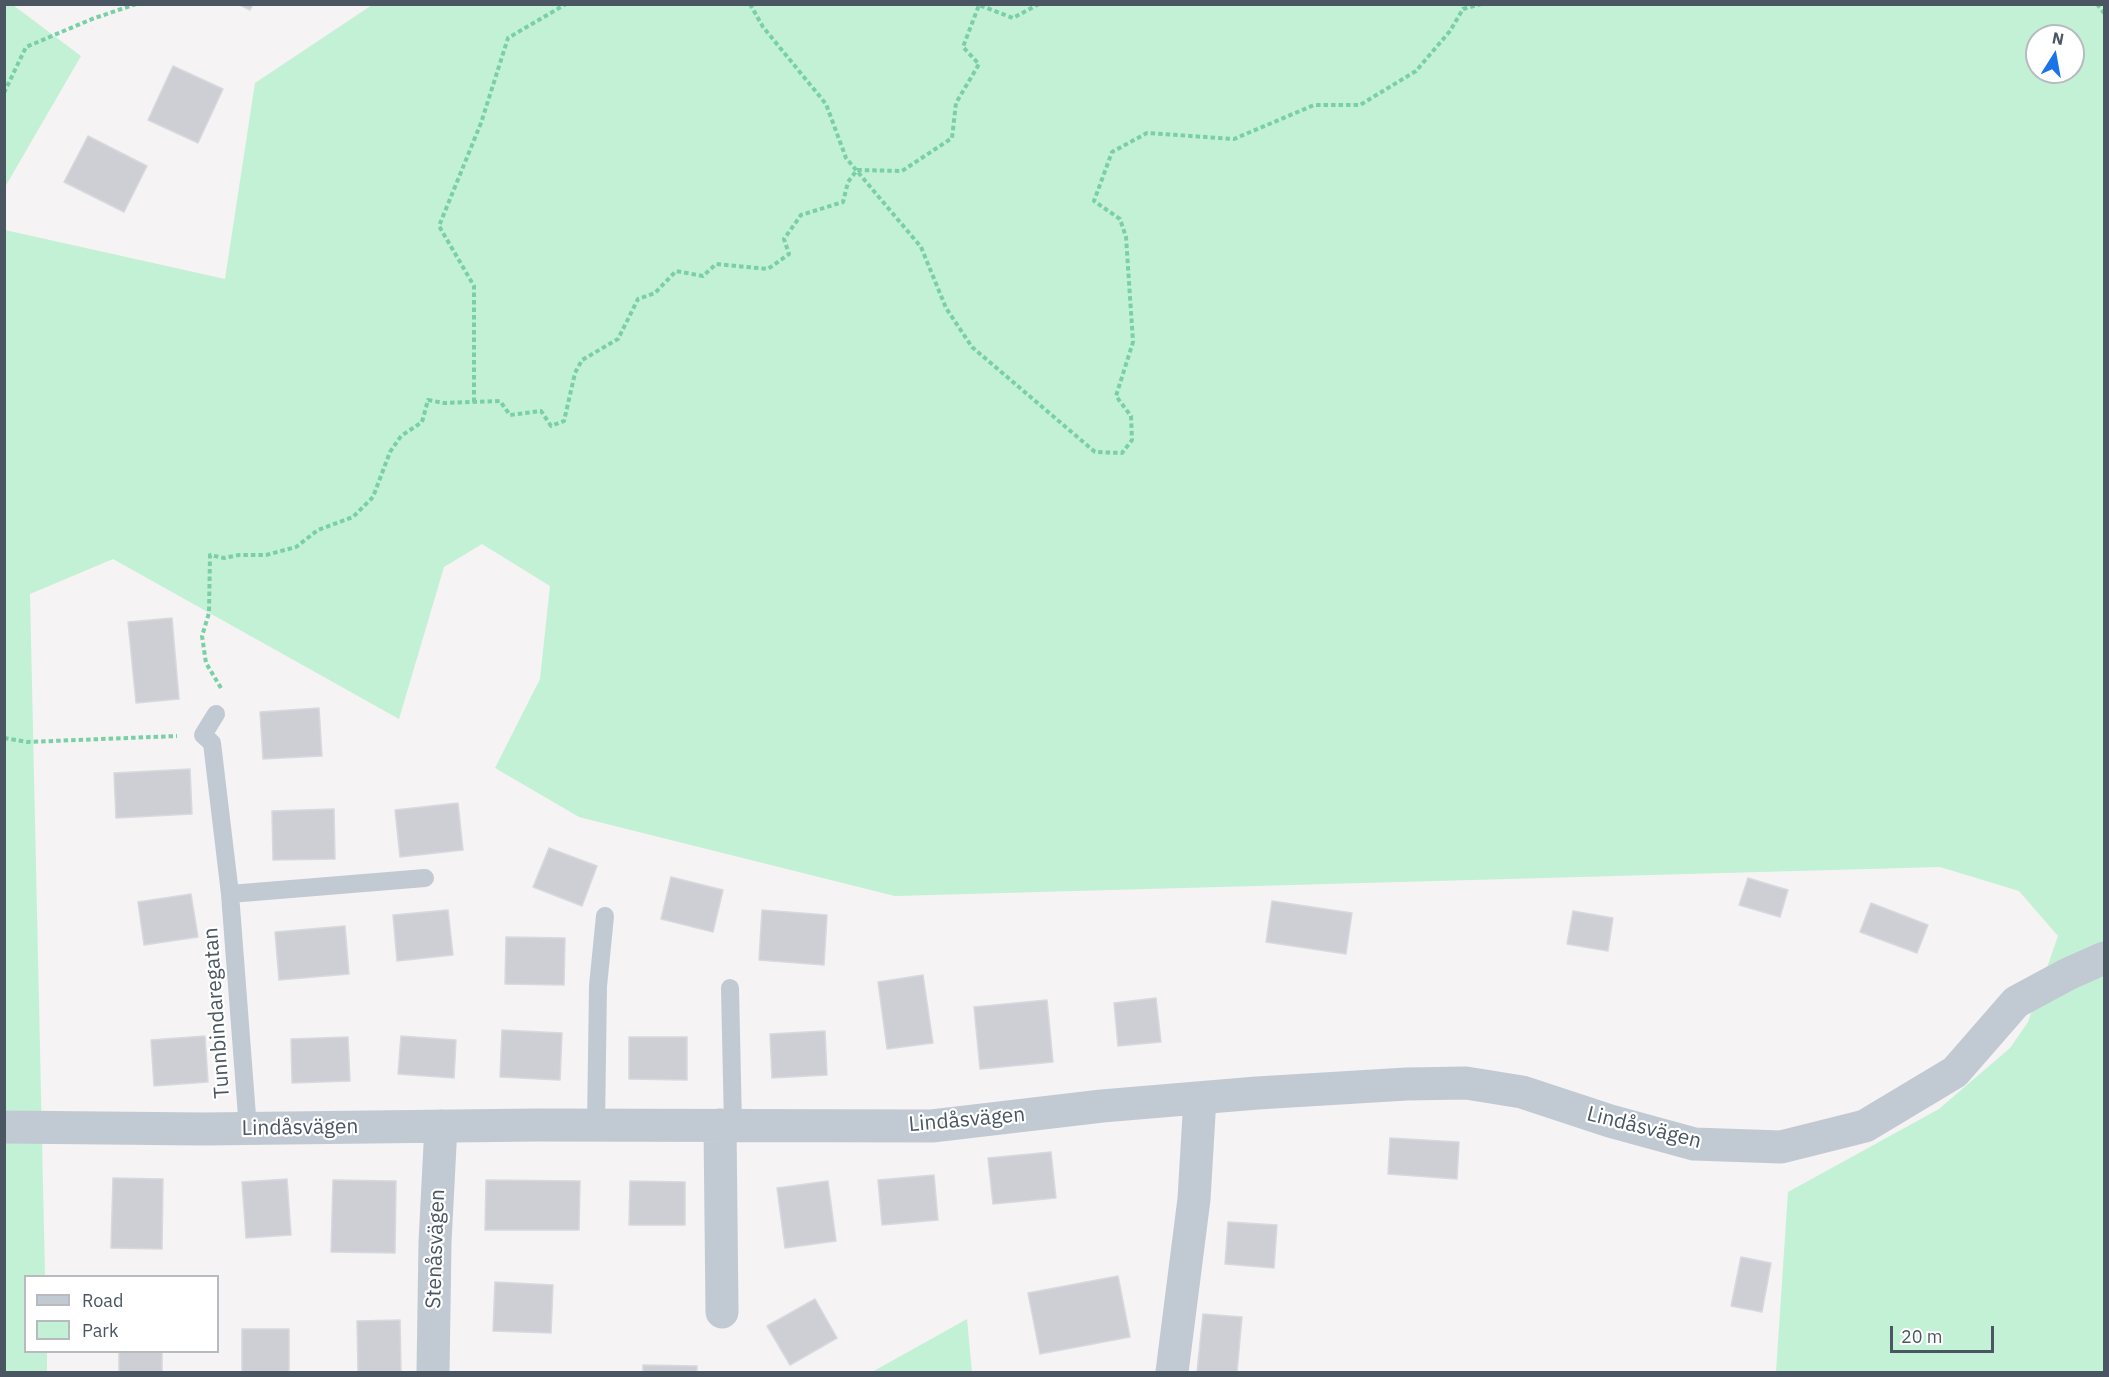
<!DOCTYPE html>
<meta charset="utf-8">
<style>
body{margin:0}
#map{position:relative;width:2109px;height:1377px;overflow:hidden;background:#f5f3f3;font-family:"IBM Plex Sans",sans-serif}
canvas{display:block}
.frame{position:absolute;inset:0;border:6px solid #4a5661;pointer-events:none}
.legend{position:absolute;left:24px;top:1275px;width:195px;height:78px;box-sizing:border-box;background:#fff;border:2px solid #b7bbc0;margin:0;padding:8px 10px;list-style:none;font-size:18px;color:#4a5661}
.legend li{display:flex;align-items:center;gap:12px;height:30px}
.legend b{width:30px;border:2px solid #b7bbc0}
.north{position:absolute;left:2025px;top:24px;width:60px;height:60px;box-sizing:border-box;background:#fff;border:2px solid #b7bbc0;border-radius:50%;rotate:11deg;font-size:16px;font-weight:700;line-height:24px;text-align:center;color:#4a5661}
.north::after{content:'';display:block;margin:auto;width:21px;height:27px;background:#1a73e8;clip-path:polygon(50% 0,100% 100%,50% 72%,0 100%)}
.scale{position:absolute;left:1890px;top:1326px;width:104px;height:27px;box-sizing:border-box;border:3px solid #4a5661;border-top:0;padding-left:8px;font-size:18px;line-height:21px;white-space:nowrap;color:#4a5661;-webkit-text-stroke:4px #fff;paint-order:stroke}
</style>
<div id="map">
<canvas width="2109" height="1377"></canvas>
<div class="frame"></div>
<ul class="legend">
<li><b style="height:8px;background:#c1cad2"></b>Road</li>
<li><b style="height:16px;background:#c3f1d5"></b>Park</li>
</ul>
<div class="north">N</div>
<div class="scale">20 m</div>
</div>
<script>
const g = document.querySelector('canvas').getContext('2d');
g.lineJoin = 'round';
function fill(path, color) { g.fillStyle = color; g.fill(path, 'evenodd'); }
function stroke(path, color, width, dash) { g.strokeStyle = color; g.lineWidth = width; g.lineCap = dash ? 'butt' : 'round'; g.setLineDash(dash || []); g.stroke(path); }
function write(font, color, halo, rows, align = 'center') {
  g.font = font + ' "IBM Plex Sans",sans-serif'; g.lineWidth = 4.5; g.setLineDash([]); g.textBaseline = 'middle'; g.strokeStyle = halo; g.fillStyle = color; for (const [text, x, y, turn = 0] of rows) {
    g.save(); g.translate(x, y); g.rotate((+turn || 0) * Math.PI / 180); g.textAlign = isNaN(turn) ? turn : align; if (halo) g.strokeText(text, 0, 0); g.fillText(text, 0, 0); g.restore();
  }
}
fill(new Path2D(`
 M4,5H13L81,56L5,187Z
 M372,5H2104V1372H1776L1788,1192L1939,1109L2010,1048L2028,1022L2058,936L2019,891L1940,867L895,896L579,817L495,768L540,679L550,586L482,544L444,567L399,719L113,559L30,594L45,1276H26V1352H47V1372H5V230L225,279L255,83ZM2037,36H2073V72H2037Z
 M967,1319L972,1372H872Z`), '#c3f1d5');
const building = new Path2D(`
 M238,4H253L250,10Z
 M173,66L223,89L198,143L148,120Z
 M88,136L147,166L124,212L64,182Z
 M172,618L179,699L136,703L128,622Z
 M319,708L322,756L263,759L260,712Z
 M190,769L192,814L116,818L114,773Z
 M458,803L463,850L400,857L395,810Z
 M334,809L335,859L273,860L272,811Z
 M549,848L597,866L582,906L533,887Z
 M671,877L723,890L713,932L661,919Z
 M1748,878L1788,890L1780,917L1739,905Z
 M191,894L198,937L144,945L138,902Z
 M1272,901L1352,913L1346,954L1266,942Z
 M1871,903L1928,925L1917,953L1860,932Z
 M448,910L453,955L397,961L393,915Z
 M762,910L827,915L824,965L759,960Z
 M1573,911L1613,918L1608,951L1567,944Z
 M345,926L349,974L279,980L275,932Z
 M506,937L565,938L564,985L505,984Z
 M923,975L933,1043L887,1049L878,982Z
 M1156,998L1161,1042L1118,1046L1114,1003Z
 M1047,1000L1053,1062L980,1069L974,1007Z
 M502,1030L562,1033L560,1080L500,1077Z
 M825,1031L827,1075L772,1078L770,1034Z
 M205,1036L208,1082L154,1086L151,1040Z
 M401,1036L456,1040L454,1078L398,1074Z
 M348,1037L350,1081L292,1083L291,1039Z
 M629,1037H687V1080L629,1079Z
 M1390,1138L1459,1142L1457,1179L1388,1174Z
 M1051,1152L1056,1198L993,1204L988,1158Z
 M934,1175L938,1220L882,1225L878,1180Z
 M113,1178L163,1179L162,1249L111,1248Z
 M287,1179L291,1235L246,1238L242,1182Z
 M333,1180L396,1181L395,1253L331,1252Z
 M486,1180L580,1181L579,1230H485Z
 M630,1181L685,1182V1225H629Z
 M828,1181L836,1241L785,1248L777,1188Z
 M1228,1222L1277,1225L1274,1268L1225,1264Z
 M1741,1257L1771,1263L1762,1312L1731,1306Z
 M1118,1276L1130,1337L1040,1354L1028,1293Z
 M495,1282L553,1285L551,1333L493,1331Z
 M815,1299L837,1338L790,1365L767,1326Z
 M1203,1314L1242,1317L1237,1372H1197Z
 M400,1320L401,1372H358L357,1321Z
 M242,1329H289V1372H242Z
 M119,1352H162V1372H119Z
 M643,1365L697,1366V1372H643Z`);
fill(building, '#cdcfd5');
stroke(building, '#d7d9de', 1.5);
stroke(new Path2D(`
 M750,4L763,27L826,104L846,158L921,247L946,308L972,347L1095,452L1122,453L1132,440L1131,416L1116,396L1133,342L1126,237L1120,219L1094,201L1112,152L1147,133L1234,139L1314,105H1360L1416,71L1450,31L1463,9L1481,4
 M2097,4L2104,13
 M4,93L26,47L92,19L136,4
 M474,402V286L439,226L481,123L508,38L566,4
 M221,688L206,663L202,636L209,613L210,555L224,558L239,555H266L296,547L318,530L353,517L373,497L390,452L401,436L422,422L428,400L444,403L500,401L510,415L541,411L551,426L564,421L575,373L582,360L618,339L638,299L655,293L676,271L703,276L716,264L768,269L789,254L784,239L801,215L843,202L848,182L857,170L902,171L952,138L956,103L979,64L963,47L979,5L1013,18L1039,4
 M4,738L27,742L177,736`), '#7ad0a6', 4, [4.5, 3]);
stroke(new Path2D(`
 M216,714L203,735L212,743L230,894L248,1129
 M230,894L425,878
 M730,988L733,1125
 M596,1125L598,986L605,916`), '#c1cad2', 18);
stroke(new Path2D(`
 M720,1125L722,1312
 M4,1127L203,1129L537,1125L932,1126L1102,1106L1257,1093L1407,1084L1466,1083L1522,1092L1610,1121L1694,1144L1781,1147L1865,1126L1955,1072L2016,1002L2068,974L2104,958
 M433,1372L435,1242L441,1126
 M1172,1372L1194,1199L1200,1098`), '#c1cad2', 33);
write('21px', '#4a5661', '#fff', [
 ["Tunnbindaregatan",217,1013,-94],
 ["Lindåsvägen",967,1120,-5],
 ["Lindåsvägen",300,1128,-1],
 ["Lindåsvägen",1644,1128,14],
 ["Stenåsvägen",436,1249,-88]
]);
</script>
